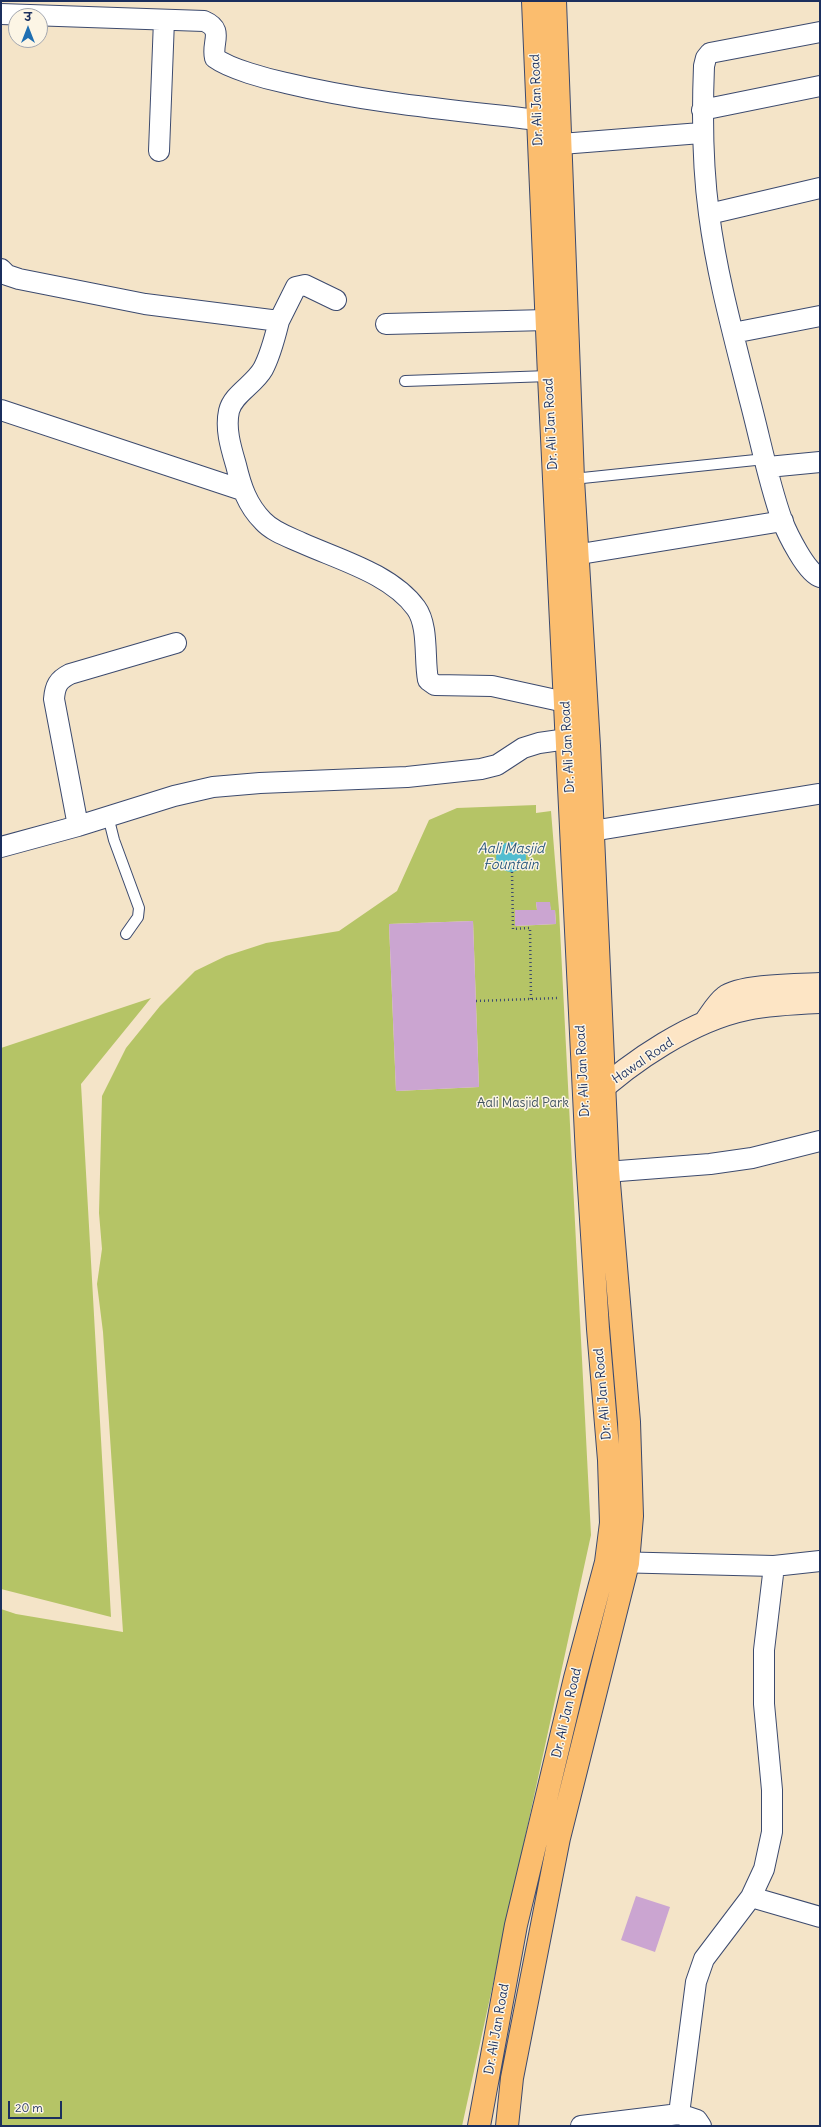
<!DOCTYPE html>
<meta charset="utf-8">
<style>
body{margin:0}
#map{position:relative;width:821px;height:2127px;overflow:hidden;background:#f4e4c8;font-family:Delius,"Playpen Sans Deva",sans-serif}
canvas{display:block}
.frame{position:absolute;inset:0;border:2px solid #1b2f5e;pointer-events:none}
.north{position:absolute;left:8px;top:8px;width:40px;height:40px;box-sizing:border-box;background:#fcf5e5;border:1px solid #a2a6af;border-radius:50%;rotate:0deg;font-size:11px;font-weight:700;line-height:16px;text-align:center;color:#1b2f5e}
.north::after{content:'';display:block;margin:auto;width:14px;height:18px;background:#1f6fb2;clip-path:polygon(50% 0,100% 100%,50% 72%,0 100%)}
.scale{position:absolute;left:8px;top:2101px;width:54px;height:18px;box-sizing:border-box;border:2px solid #1b2f5e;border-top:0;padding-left:5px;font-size:12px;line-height:14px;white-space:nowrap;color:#1b2f5e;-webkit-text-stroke:3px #fcf5e5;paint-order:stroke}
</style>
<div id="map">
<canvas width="821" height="2127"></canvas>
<div class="frame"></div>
<div class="north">उ</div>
<div class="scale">20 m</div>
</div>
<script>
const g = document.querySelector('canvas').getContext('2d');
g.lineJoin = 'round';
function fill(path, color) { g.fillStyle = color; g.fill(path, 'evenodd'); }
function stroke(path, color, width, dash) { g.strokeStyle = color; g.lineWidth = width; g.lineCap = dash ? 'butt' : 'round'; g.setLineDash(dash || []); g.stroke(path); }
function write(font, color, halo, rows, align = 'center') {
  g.font = font + ' Delius,sans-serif'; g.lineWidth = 3; g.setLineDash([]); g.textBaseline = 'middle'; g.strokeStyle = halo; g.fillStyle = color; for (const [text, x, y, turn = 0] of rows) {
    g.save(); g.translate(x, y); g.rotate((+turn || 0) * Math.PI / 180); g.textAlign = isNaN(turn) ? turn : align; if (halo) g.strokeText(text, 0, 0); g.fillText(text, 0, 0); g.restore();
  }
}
fill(new Path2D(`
 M536,805V813L551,811L559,910L591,1535L462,2126H1V1609L16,1614L123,1632L103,1332L97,1284L102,1249L99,1213L102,1096L126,1048L160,1006L195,971L226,956L266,943L339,931L397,891L429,820L457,808ZM509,842C546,849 511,890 497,861ZM536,902H549L551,910H555L556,924L516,926L515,911L537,910ZM473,921L479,1087L396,1091L389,924Z
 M151,998L81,1084L111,1617L1,1589V1048Z`), '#b5c466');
fill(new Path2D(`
 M496 857a15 15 0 1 1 30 0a15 15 0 1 1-30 0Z`), '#53bdd0');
fill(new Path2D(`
 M536,902H550L551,910H555L556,924L515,926V910H537Z
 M473,921L479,1087L396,1091L389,924Z
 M636,1896L670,1907L655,1952L621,1940Z`), '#cba5d1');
const service = new Path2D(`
 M405,381L549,376
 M573,479L765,459
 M108,816L114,840L139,908L138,917L126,934`);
const minor = new Path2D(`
 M1,14L204,21C225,30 211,42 215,58C230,69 267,79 286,83C369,103 453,110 538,120
 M820,32L710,53L706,58L704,66C702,116 702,163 709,214C717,276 734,337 749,397C760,438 768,481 782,520C787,533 807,574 820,577
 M702,110L820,86
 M561,144L701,133
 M159,151L164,20
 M709,214L820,188
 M1,269L7,275L19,279L145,304L279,321L296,287L305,285L336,300
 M279,321C275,337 271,354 263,369C254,385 233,394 229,411C225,429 231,448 236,465C241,486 247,505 263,521C273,532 289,537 302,543C340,560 391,574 416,608C429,626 424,659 428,680L435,685L492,686L565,702
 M386,324L547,320
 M733,333L820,316
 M1,410L242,490
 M768,467L820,462
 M562,557L783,521
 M78,826L54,699C55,686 58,680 70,674L176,643
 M592,831L818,794
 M1,847L78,826L174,796L213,787L260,783L407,777L481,769L497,765L523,748L539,743L567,739
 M593,1173L710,1164L752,1158L820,1141
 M612,1562L774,1566L820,1561
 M751,1897L820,1917
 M679,2114L696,1982L704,1959L751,1897L764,1869L772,1832V1790L764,1704V1650L774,1566
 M581,2126L679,2114L697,2120L701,2126`);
const secondary = new Path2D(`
 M705,1022C711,1014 717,1003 725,997C740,985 799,985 820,984
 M591,1099C631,1061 693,1020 747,1009C771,1004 796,1003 820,1002`);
const primary = new Path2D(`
 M479,2126L516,1925L575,1678L606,1562L611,1523L609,1460L598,1329L587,1156L549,376L533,1
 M507,2126L512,2078L559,1838L628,1563L632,1516L629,1422L608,1171L589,746L573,479L555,1`);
stroke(service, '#3c4a6e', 12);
stroke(minor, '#3c4a6e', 22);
stroke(secondary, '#3c4a6e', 24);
stroke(primary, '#3c4a6e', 24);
stroke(new Path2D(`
 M512,872L513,929L530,928L531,999
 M476,1001L559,998`), '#3c4a6e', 2.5, [1, 3]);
stroke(service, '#fff', 10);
stroke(minor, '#fff', 20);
stroke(secondary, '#fde5c5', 22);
stroke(primary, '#fbbd6e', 22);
write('13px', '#1b2f5e', '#fcf5e5', [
 ["Dr. Ali Jan Road",537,100,-92],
 ["Dr. Ali Jan Road",551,424,-93],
 ["Dr. Ali Jan Road",568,747,-93],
 ["Hawal Road",643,1061,-34],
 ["Dr. Ali Jan Road",583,1071,-93],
 ["Dr. Ali Jan Road",603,1394,-95],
 ["Dr. Ali Jan Road",567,1713,-77],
 ["Dr. Ali Jan Road",497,2029,-80]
]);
write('13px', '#425460', '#fcf5e5', [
 ["Aali Masjid Park",523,1103]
]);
write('italic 14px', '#2c5a80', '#fcf5e5', [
 ["Aali Masjid",511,849],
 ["Fountain",511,865]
]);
</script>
